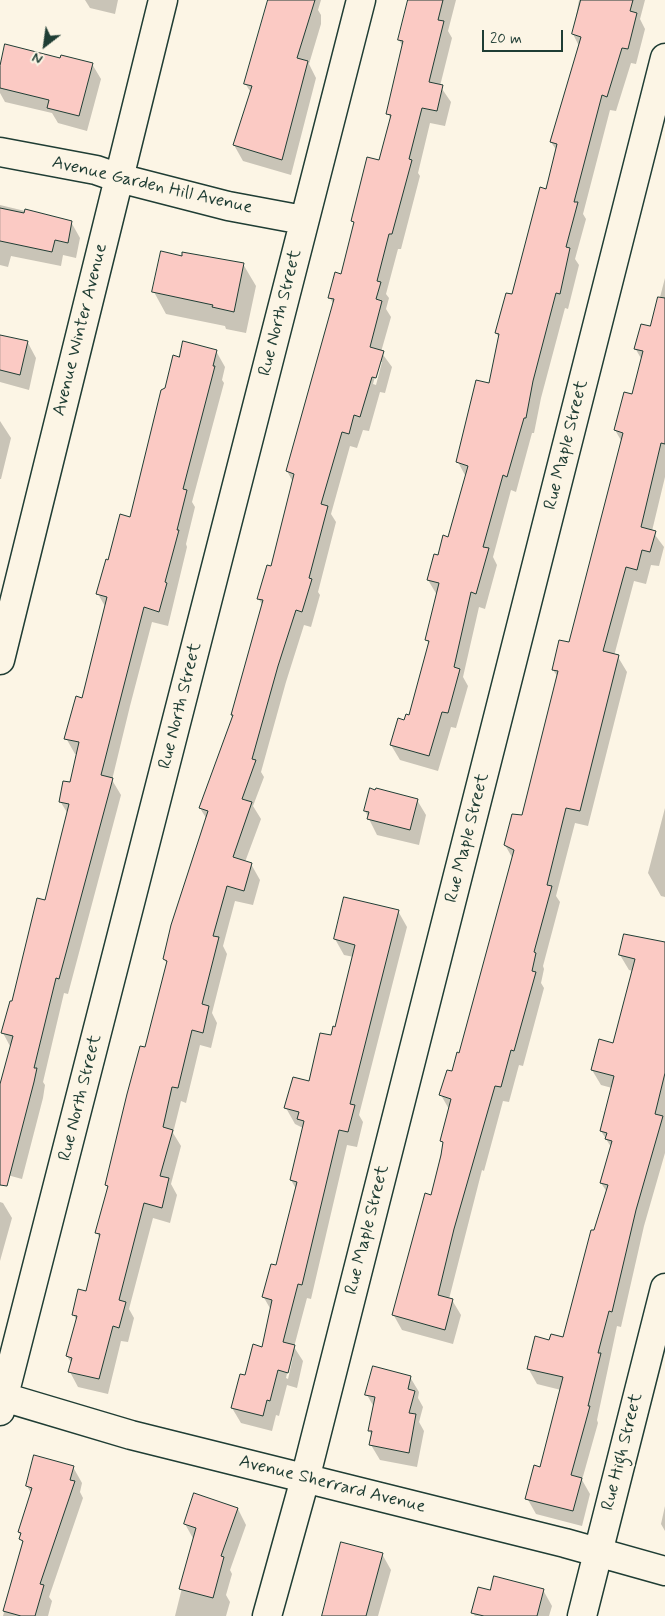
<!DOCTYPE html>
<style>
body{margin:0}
#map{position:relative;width:665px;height:1616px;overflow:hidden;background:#fcf5e5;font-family:Mynerve,sans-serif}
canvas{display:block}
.north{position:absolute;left:20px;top:20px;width:50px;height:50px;-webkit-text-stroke:4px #fcf5e5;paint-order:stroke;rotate:210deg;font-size:14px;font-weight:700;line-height:20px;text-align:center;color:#1f3d34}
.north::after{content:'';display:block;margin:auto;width:18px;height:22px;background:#1f3d34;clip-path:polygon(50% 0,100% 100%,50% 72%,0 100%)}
.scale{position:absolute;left:482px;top:30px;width:81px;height:22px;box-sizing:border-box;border:2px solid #1f3d34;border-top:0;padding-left:6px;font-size:15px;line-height:18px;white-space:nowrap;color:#1f3d34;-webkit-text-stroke:4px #fcf5e5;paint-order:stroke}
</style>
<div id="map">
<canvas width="665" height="1616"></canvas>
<div class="north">N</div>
<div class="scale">20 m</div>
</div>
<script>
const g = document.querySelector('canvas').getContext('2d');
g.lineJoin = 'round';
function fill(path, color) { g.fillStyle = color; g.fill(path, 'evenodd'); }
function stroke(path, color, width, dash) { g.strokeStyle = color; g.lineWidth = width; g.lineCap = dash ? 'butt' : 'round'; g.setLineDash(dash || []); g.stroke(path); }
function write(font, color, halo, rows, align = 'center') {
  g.font = font + ' Mynerve,sans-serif'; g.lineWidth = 5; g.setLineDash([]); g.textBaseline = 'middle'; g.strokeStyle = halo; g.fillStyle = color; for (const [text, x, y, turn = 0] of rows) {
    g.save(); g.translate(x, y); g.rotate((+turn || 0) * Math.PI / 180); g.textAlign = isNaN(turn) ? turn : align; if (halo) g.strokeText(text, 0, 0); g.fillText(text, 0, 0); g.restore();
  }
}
fill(new Path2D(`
 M85,0H118L115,14L90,8Z
 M270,0H321L318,10L321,15V24L309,64L316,78L291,175L243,161L234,145L251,93L245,83Z
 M407,0H456L448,31L452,38L440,86L451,102L445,126L430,123L418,173L420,176L401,249H398L386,294L389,298L386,309L391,317L381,352L392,367L385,393L380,392L369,431L363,430L357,448L350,446L331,514L336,522L318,592L320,595L311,627L304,625L286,682L261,772L264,777L253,806L261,819L245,862L251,864L260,880L253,905L235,901L223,946L227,954L212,1013L217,1023L211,1048L200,1045L186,1103L181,1101L173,1133L181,1146L171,1184L177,1195L170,1223L153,1218L129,1309L134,1318L128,1342L121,1341L108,1394L78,1387L70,1372L72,1364L67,1356L77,1321L73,1314L87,1292L100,1239L97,1233L109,1189L106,1184L146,1049L168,965L164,959L206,818L200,808L234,717L232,715L263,606L258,598L272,568L293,482L287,471L334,305L330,298L342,275L355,225L352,221L380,161L391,120L388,113L403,47L399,40L408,3ZM379,362H382L376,385L373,384Z
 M579,0H645L640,19L645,29L636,64L631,63L616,111L610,110L583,214L586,219L575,259L579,265L568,309L565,308L541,398L534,433H532L516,492L511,490L493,557L497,565L485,609L479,607L463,677L468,686L456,728L451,727L438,771L400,760L391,745L410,716L429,645L427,640L437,595L428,580L449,538L466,477L458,462L490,384L500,339L496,333L513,296L557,151L551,142L579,46L573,34Z
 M61,60L92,64L101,79L87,131L58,123L52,113L5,102L0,93V71Z
 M0,205L71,222L80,238L76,258L63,255L61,266L11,256L8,267L0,265Z
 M182,257L243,264L256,286L246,333L226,329L225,326L166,314L154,292Z
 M665,278V477L652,531L664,547L659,566L651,565L646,584L634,581L614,656L618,657L627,672L588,826L575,823L556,896L560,902L543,966L544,969L541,983L544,988L523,1066L519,1065L509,1102L503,1101L484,1171L482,1170L449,1299L452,1300L461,1315L453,1344L402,1330L393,1314L432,1196L450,1111L441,1095L460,1054L513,859L505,845L523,817L558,677L553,670L569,644L622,442L615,430L633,395L642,360L635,348L652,328Z
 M0,336L28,343L36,358L29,390L0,382Z
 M216,351L225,367L222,380L224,383L192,502L195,507L186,544L187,547L168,626L152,622L130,706L112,780L121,795L68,994L64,993L43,1082L45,1085L43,1098L22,1179L0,1173V1094L11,1048L3,1033L46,902L68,814L60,801L71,783L77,754H75L66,738L83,699L106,608L98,594L121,516L131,518L166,389L180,358Z
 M0,421L11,438L1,479H0Z
 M417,800L426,815L419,845L377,835L365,811Z
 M665,808V897L661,896L648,873Z
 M398,911L407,927L359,1115L363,1122L357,1147L347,1145L311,1299L307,1298L294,1347L303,1361L297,1388L287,1385L279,1416L276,1415L272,1431L241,1423L232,1408L246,1377L263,1348L271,1310L263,1296L277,1267L296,1189L291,1180L303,1128L295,1124L286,1108L310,1083L336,1028L354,957L344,955L335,939ZM292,1351L293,1357L288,1379L286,1378Z
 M665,944V1153L644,1226L621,1327L617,1326L597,1420L598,1423L582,1480L590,1494L582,1526L536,1514L527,1498L541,1468L561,1390L537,1384L528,1368L550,1341L564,1339L607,1192L601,1183L611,1147L601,1131L612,1088L601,1085L592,1070L614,1044L633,971L629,970L620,955Z
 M0,1202L3,1203L12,1218L0,1261Z
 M410,1377L419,1392L418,1398L423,1407L419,1422L424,1431L417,1467L380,1460L371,1445L372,1436L369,1430L374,1407L367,1395Z
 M73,1467L82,1483L80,1492L83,1498L49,1597L52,1601L48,1616H3L23,1544L19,1532L32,1495L27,1486Z
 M195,1494L238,1509L246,1525L230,1570L232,1574L226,1595L230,1602L226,1616H175L194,1540L185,1524Z
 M665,1506V1531L661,1524Z
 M382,1554L391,1570L378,1616H323Z
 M543,1590L552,1606L549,1616H475L473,1613L491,1591Z`), '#0003');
const building = new Path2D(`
 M268,0H315L297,58L308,61L282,160L233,145L252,86L244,84Z
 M408,0H443L438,20L444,21L429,82L443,85L437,111L422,108L409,159L412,160L392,234H389L377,281L381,282L376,299L382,301L370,347L384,351L376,378L372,377L360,417L354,415L349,434L342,432L321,504L328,506L309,578L312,579L302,612L296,610L278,666L252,759L256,760L242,799L252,802L233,857L252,863L244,891L227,886L213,936L219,937L202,1004L209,1006L203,1033L192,1030L178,1088L172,1087L163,1127L173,1130L160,1176L169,1178L162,1208L144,1203L119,1300L126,1302L119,1328L113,1326L99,1379L68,1372L72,1358L66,1356L77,1316L72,1315L78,1289L86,1291L100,1234L95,1233L108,1186L105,1185L127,1094L140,1046L145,1047L167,961L163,959L171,925L208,811L199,808L233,715H231L263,600L257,599L267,565L271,566L294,474L286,471L334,299L328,298L335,272L341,274L354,222L351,221L367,157L379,160L391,115L386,114L403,41L398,40Z
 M581,0H633L630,11L637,13L628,49L622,48L607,97L602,95L574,202H578L566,247L570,248L560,294L556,293L533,381L526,418H524L507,477L503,475L483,547L489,548L476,594L471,592L454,667L460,669L448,713L442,712L429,756L390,745L398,718L404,720L406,714L409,715L429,641L425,640L439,583L427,580L434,554L438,555L443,535L448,537L468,466L456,462L476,380L489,383L499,334L495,333L506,293L512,294L540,187L546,189L557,144L550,142L581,37L572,34Z
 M5,44L60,58L61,55L93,63L79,116L47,108L49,100L0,88V66Z
 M0,208L24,213L25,209L72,221L68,243L55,240L52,252L0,241Z
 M161,251L182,256V252L244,263L234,312L212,307L213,305L152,292Z
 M658,297L665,298V444L661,443L641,527L656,531L650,552L642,550L637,570L626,567L603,651L619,655L580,811L566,808L547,885L552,886L534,952L536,953L532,971L536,972L514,1051L511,1050L501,1087L495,1086L454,1229L438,1295L453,1299L445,1330L392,1315L425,1193L431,1195L441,1155L443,1142L440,1141L451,1099L439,1095L447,1070L452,1071L457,1052L459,1053L514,850L504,845L512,814L522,815L558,671L552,670L559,640L569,642L623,433L614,430L624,392L632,394L643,351L634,349L641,324L650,326Z
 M0,335L28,341L20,375L0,370Z
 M183,341L217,350L213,366H215L183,489L187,490L177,530H179L165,582L167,583L159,612L144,607L101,775L113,778L59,979L56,978L34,1068H37L34,1082L7,1186L0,1185V1084L13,1036L1,1033L10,1001H12L37,898L45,900L69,804L59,802L63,781L70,782L79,742L64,739L76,696L82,698L107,597L96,594L106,559L108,560L120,514L130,517L161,390L165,388L173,355L179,357Z
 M370,788L375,790L376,788L418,799L410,830L367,819L369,812L364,811Z
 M344,897L399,910L350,1104L355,1105L348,1132L339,1130L302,1285L298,1284L283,1342L295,1345L288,1373L278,1370L270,1401L267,1400L263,1416L231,1408L240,1374L245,1375L253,1344L262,1347L272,1300L262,1297L271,1264L276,1265L297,1182L290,1180L304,1121L297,1119L299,1112L284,1108L293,1077L309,1081L320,1033L331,1035L333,1026L335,1027L355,945L334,939Z
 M624,934L665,942V1073L655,1114L663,1116L636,1210L612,1312L609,1311L598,1353H601L588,1406H590L571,1475L582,1478L573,1511L525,1499L534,1465L540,1467L563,1377L527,1369L535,1336L549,1340L551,1334L563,1337L591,1230H594L608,1185L600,1183L612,1141L605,1139L607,1133L600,1131L614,1076L591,1070L599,1039L613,1043L635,959L619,955Z
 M373,1366L411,1376L408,1389L415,1391L409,1413L416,1414L409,1453L369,1445L372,1431H368L375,1397L365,1395Z
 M34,1455L74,1466L70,1480L75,1481L40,1584L44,1585L35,1616H21L3,1611L23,1541L19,1539L21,1533L18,1532L32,1488L26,1486Z
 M194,1493L238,1508L221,1556L224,1557L213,1598L179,1589L196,1528L184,1524Z
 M341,1542L383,1553L366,1616H322Z
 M494,1576L544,1589L537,1616H484L471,1613L478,1587L490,1590Z`);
fill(building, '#fbcac4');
stroke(building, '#1f3d34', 1);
const minor = new Path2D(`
 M0,152L96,170L119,178L228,206L303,220
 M0,660L163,0
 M0,1396L131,1435L565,1543L665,1571
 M0,1411L361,0
 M267,1616L305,1479L665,58
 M582,1616L665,1288`);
stroke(minor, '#1f3d34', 31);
stroke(minor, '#fcf5e5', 28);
write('18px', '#1f3d34', '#fcf5e5', [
 ["Avenue Garden Hill Avenue",152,186,13],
 ["Rue North Street",281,313,-76],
 ["Avenue Winter Avenue",81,330,-76],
 ["Rue Maple Street",567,445,-76],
 ["Rue North Street",181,706,-76],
 ["Rue Maple Street",468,838,-76],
 ["Rue North Street",81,1098,-76],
 ["Rue Maple Street",368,1230,-76],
 ["Rue High Street",623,1452,-76],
 ["Avenue Sherrard Avenue",332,1485,14]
]);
</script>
